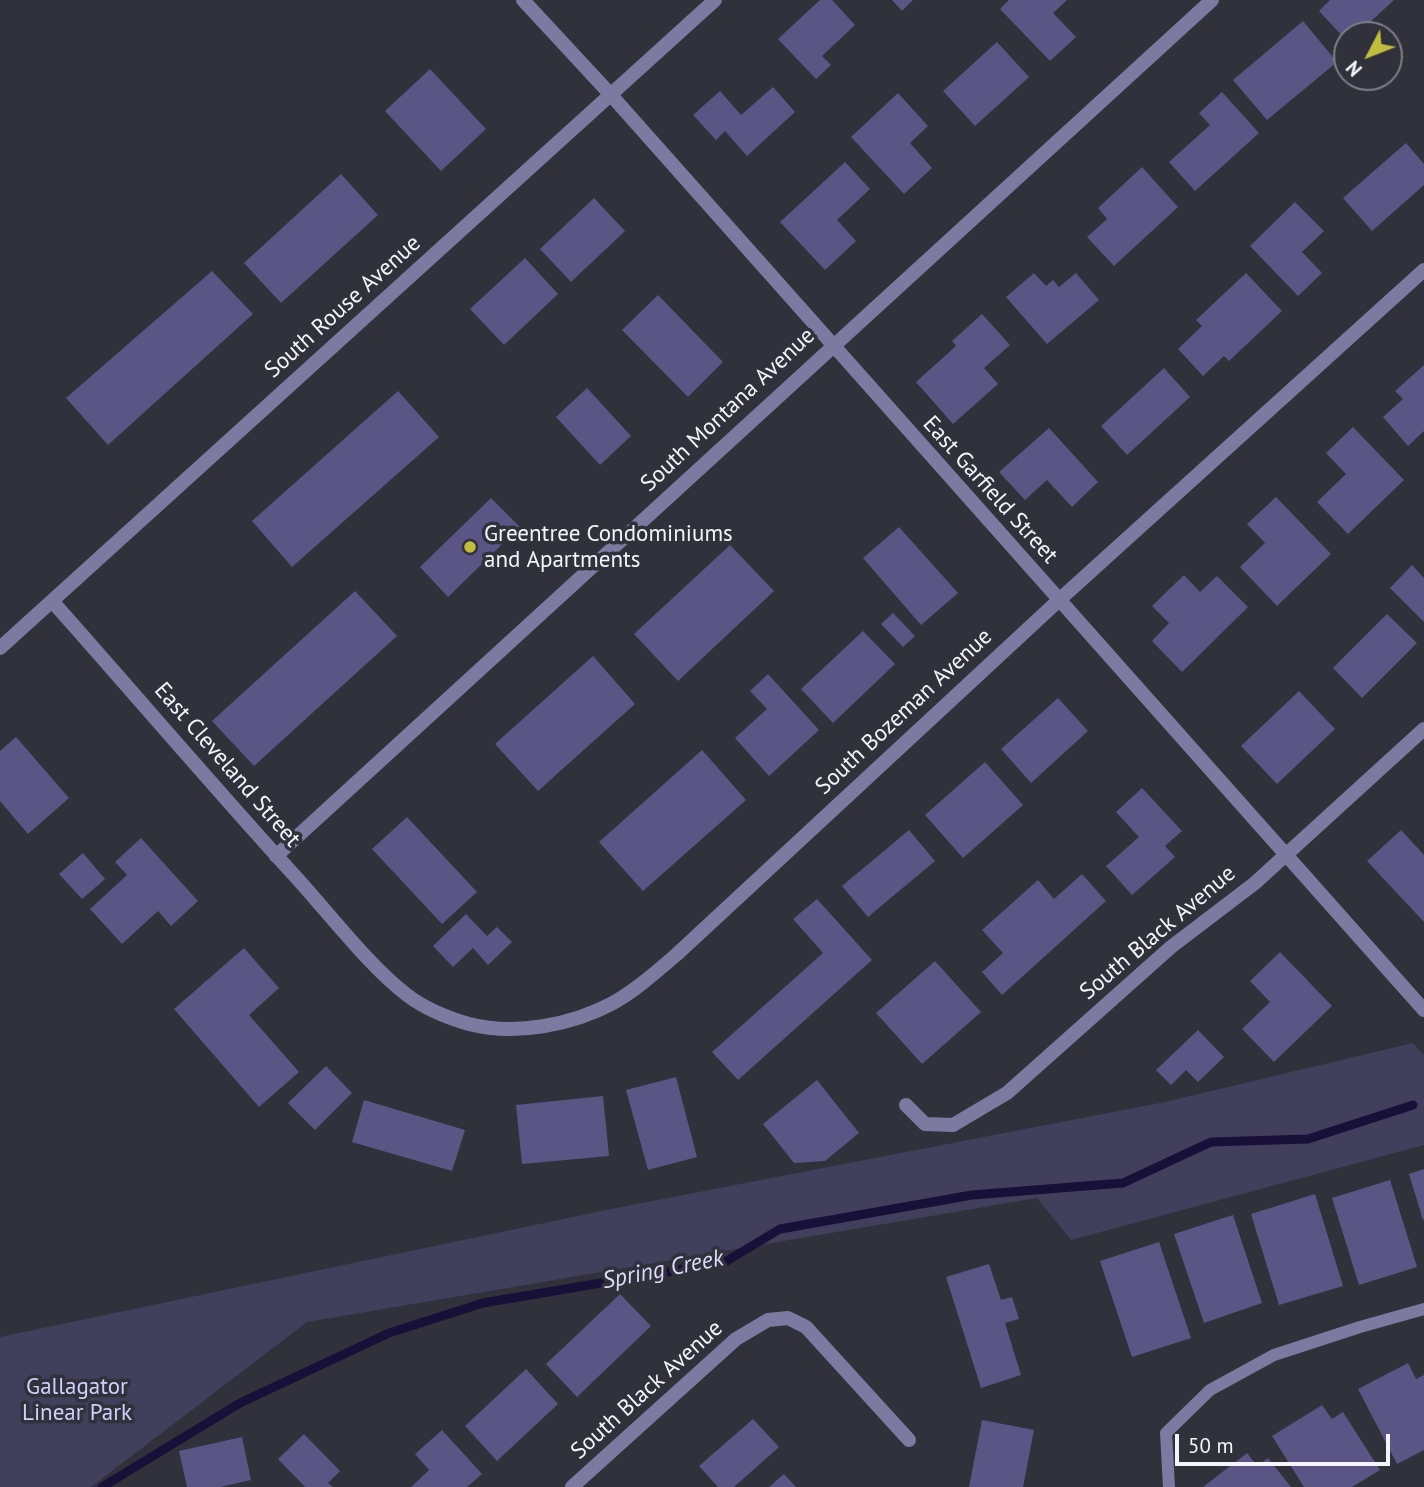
<!DOCTYPE html>
<style>
body{margin:0}
#map{position:relative;width:1424px;height:1487px;overflow:hidden;background:#31313c;font-family:"PT Sans",sans-serif}
canvas{display:block}
.north{position:absolute;left:1333px;top:21px;width:70px;height:70px;box-sizing:border-box;background:#31313c;border:2px solid #7f7f88;border-radius:50%;rotate:228deg;font-size:19px;font-weight:700;line-height:28px;text-align:center;color:#f4f4fb}
.north::after{content:'';display:block;margin:auto;width:24px;height:32px;background:#c1bd3f;clip-path:polygon(50% 0,100% 100%,50% 72%,0 100%)}
.scale{position:absolute;left:1175px;top:1434px;width:215px;height:32px;box-sizing:border-box;border:4px solid #f4f4fb;border-top:0;padding-left:9px;font-size:21px;line-height:24px;white-space:nowrap;color:#f4f4fb;-webkit-text-stroke:5px #31313c;paint-order:stroke}
</style>
<div id="map">
<canvas width="1424" height="1487"></canvas>
<div class="north">N</div>
<div class="scale">50 m</div>
</div>
<script>
const g = document.querySelector('canvas').getContext('2d');
g.lineJoin = 'round';
function fill(path, color) { g.fillStyle = color; g.fill(path, 'evenodd'); }
function stroke(path, color, width, dash) { g.strokeStyle = color; g.lineWidth = width; g.lineCap = dash ? 'butt' : 'round'; g.setLineDash(dash || []); g.stroke(path); }
function write(font, color, halo, rows, align = 'center') {
  g.font = font + ' "PT Sans",sans-serif'; g.lineWidth = 7; g.setLineDash([]); g.textBaseline = 'middle'; g.strokeStyle = halo; g.fillStyle = color; for (const [text, x, y, turn = 0] of rows) {
    g.save(); g.translate(x, y); g.rotate((+turn || 0) * Math.PI / 180); g.textAlign = isNaN(turn) ? turn : align; if (halo) g.strokeText(text, 0, 0); g.fillText(text, 0, 0); g.restore();
  }
}
fill(new Path2D(`
 M1413,1043L1424,1055V1145L1071,1240L1037,1198L307,1322L91,1487H0V1337L616,1208L1165,1102Z`), '#413f5c');
stroke(new Path2D(`
 M102,1487L240,1403L389,1333L483,1303L725,1262L780,1229L972,1195L1123,1183L1211,1142L1308,1139L1413,1105`), '#181038', 9);
fill(new Path2D(`
 M820,0H832L855,25L822,56L831,65L816,79L778,39Z
 M892,0H913L902,11Z
 M1009,0H1067L1053,13L1076,37L1050,61L1000,9Z
 M1330,0H1394L1356,35H1347V41L1319,11Z
 M1303,21L1337,62L1267,120L1233,80Z
 M997,42L1029,77L975,126L943,91Z
 M430,69L486,129L441,171L385,111Z
 M773,87L795,112L747,156L725,131L716,140L693,115L720,91L741,115Z
 M1222,92L1259,133L1195,191L1169,162L1210,125L1199,113Z
 M898,93L928,126L910,143L932,168L904,194L851,137Z
 M1406,143L1424,164V185L1372,231L1343,198Z
 M845,162L870,189L837,220L856,241L825,270L780,222Z
 M1142,167L1178,207L1114,266L1087,237L1107,219L1098,208Z
 M341,174L378,215L281,303L244,263Z
 M594,198L625,231L571,282L540,249Z
 M1295,202L1324,231L1302,252L1322,273L1298,296L1250,246Z
 M525,258L558,294L504,345L470,309Z
 M212,271L253,314L108,445L66,398Z
 M1034,273L1046,286L1053,280L1059,287L1076,273L1099,300L1047,344L1006,297Z
 M1246,273L1282,311L1229,361L1224,356L1203,376L1178,349L1202,326L1196,320Z
 M658,295L723,362L688,397L622,330Z
 M982,314L1010,345L984,368L998,384L953,424L916,382L956,346L952,341Z
 M1424,365V431L1408,446L1383,417L1403,399L1395,391Z
 M1164,368L1190,397L1127,455L1101,426Z
 M587,388L631,436L600,465L556,417Z
 M398,391L439,437L292,567L252,521Z
 M1353,427L1404,480L1348,534L1317,502L1346,474L1326,453Z
 M1049,428L1098,482L1072,507L1047,480L1025,500L999,472Z
 M1276,497L1331,554L1277,606L1240,567L1265,543L1247,524Z
 M491,498L520,527L448,597L420,567Z
 M899,527L958,593L921,625L863,558Z
 M730,545L774,591L678,681L634,634Z
 M1412,565L1424,578V622L1390,588Z
 M1184,575L1200,592L1217,576L1248,607L1182,672L1152,641L1169,623L1152,606Z
 M355,591L397,636L254,766L212,721Z
 M893,613L915,636L903,647L881,624Z
 M1387,614L1417,643L1362,698L1333,668Z
 M863,631L895,664L833,723L801,689Z
 M593,656L635,704L538,791L495,744Z
 M768,674L819,730L769,776L735,738L767,709L750,691Z
 M1299,691L1335,729L1277,784L1241,746Z
 M1058,698L1088,731L1031,783L1001,749Z
 M16,737L69,798L28,834L0,801V751Z
 M702,750L746,800L643,891L599,842Z
 M985,762L1023,805L963,858L925,815Z
 M1142,788L1182,831L1165,846L1175,857L1132,895L1106,866L1139,837L1116,812Z
 M407,817L477,892L442,924L372,849Z
 M909,830L935,861L868,917L842,886Z
 M1401,830L1424,855V922L1367,861Z
 M141,838L198,901L171,926L158,911L122,944L90,909L127,875L115,862Z
 M83,853L105,879L82,899L59,874Z
 M1082,874L1106,901L1002,995L982,972L1003,953L982,930L1038,880L1054,899Z
 M817,899L872,960L738,1080L712,1052L823,953L793,919Z
 M466,914L487,936L497,927L512,942L488,965L473,948L453,967L433,946Z
 M244,948L279,988L249,1015L299,1072L259,1107L174,1009Z
 M1280,952L1332,1006L1274,1062L1242,1029L1270,1002L1250,981Z
 M935,961L981,1012L922,1064L876,1013Z
 M1198,1030L1224,1057L1198,1082L1186,1070L1171,1085L1156,1070Z
 M326,1066L352,1093L315,1130L288,1103Z
 M676,1077L697,1157L648,1170L626,1090Z
 M817,1080L859,1133L825,1161L794,1163L763,1124Z
 M603,1096L609,1156L522,1164L516,1105Z
 M364,1100L465,1130L452,1171L352,1142Z
 M1424,1169V1220H1423L1409,1174Z
 M1390,1180L1417,1267L1359,1285L1332,1198Z
 M1315,1194L1343,1286L1279,1305L1251,1214Z
 M1233,1215L1262,1303L1204,1323L1174,1234Z
 M1159,1242L1191,1338L1132,1357L1100,1261Z
 M989,1264L1001,1300L1012,1297L1019,1319L1005,1323L1021,1375L981,1388L946,1277Z
 M620,1294L651,1326L577,1397L546,1364Z
 M1408,1363L1416,1379L1424,1375V1450L1397,1464L1358,1389Z
 M526,1369L558,1404L497,1461L465,1426Z
 M1322,1405L1332,1419L1343,1412L1380,1470L1352,1487H1304L1272,1436Z
 M753,1419L779,1447L734,1487H718L699,1466Z
 M982,1420L1034,1430L1023,1487H969Z
 M442,1430L482,1474L467,1487H411L429,1470L415,1454Z
 M304,1434L340,1471L328,1483L333,1487H305L278,1459Z
 M242,1437L251,1480L220,1487H187L179,1451Z
 M1247,1453L1257,1466L1268,1458L1291,1487H1203Z
 M784,1474L796,1487H769Z`), '#5a5584');
stroke(new Path2D(`
 M1169,1487L1166,1433L1210,1390L1274,1355L1360,1327L1424,1309`), '#7d7aa2', 12);
stroke(new Path2D(`
 M523,0L611,95L1424,1010
 M52,601C133,692 212,785 294,875C328,912 368,965 407,995C424,1008 448,1018 469,1024C515,1036 572,1025 613,1003C636,990 656,972 676,955L1058,601L1424,270
 M0,648L715,0
 M276,856L1212,0
 M906,1105L925,1124L953,1125L1007,1093L1171,947L1255,883L1424,729
 M572,1487L736,1339L768,1320L788,1318L806,1327L909,1440`), '#7d7aa2', 14);
for (const [x, y, r, color] of [
 [470,547,7,"#c1bd3f"]
]) { const dot = new Path2D(); dot.arc(x, y, r, 0, 2 * Math.PI); g.fillStyle = color; g.fill(dot); stroke(dot, '#31313c', 2.5); }
write('23px', '#f4f4fb', '#31313c', [
 ["South Rouse Avenue",343,307,-42],
 ["South Montana Avenue",728,410,-43],
 ["East Garfield Street",990,490,48],
 ["South Bozeman Avenue",904,712,-43],
 ["East Cleveland Street",227,765,49],
 ["South Black Avenue",1158,933,-40],
 ["South Black Avenue",647,1390,-42]
]);
write('23px', '#f4f4fb', '#31313c', [
 ["Greentree Condominiums",484,534],
 ["and Apartments",484,560]
], 'left');
write('23px', '#d1cffc', '#31313c', [
 ["Gallagator",77,1387],
 ["Linear Park",77,1413]
]);
write('italic 24px', '#dddcfb', '#31313c', [
 ["Spring Creek",663,1270,-11]
]);
</script>
